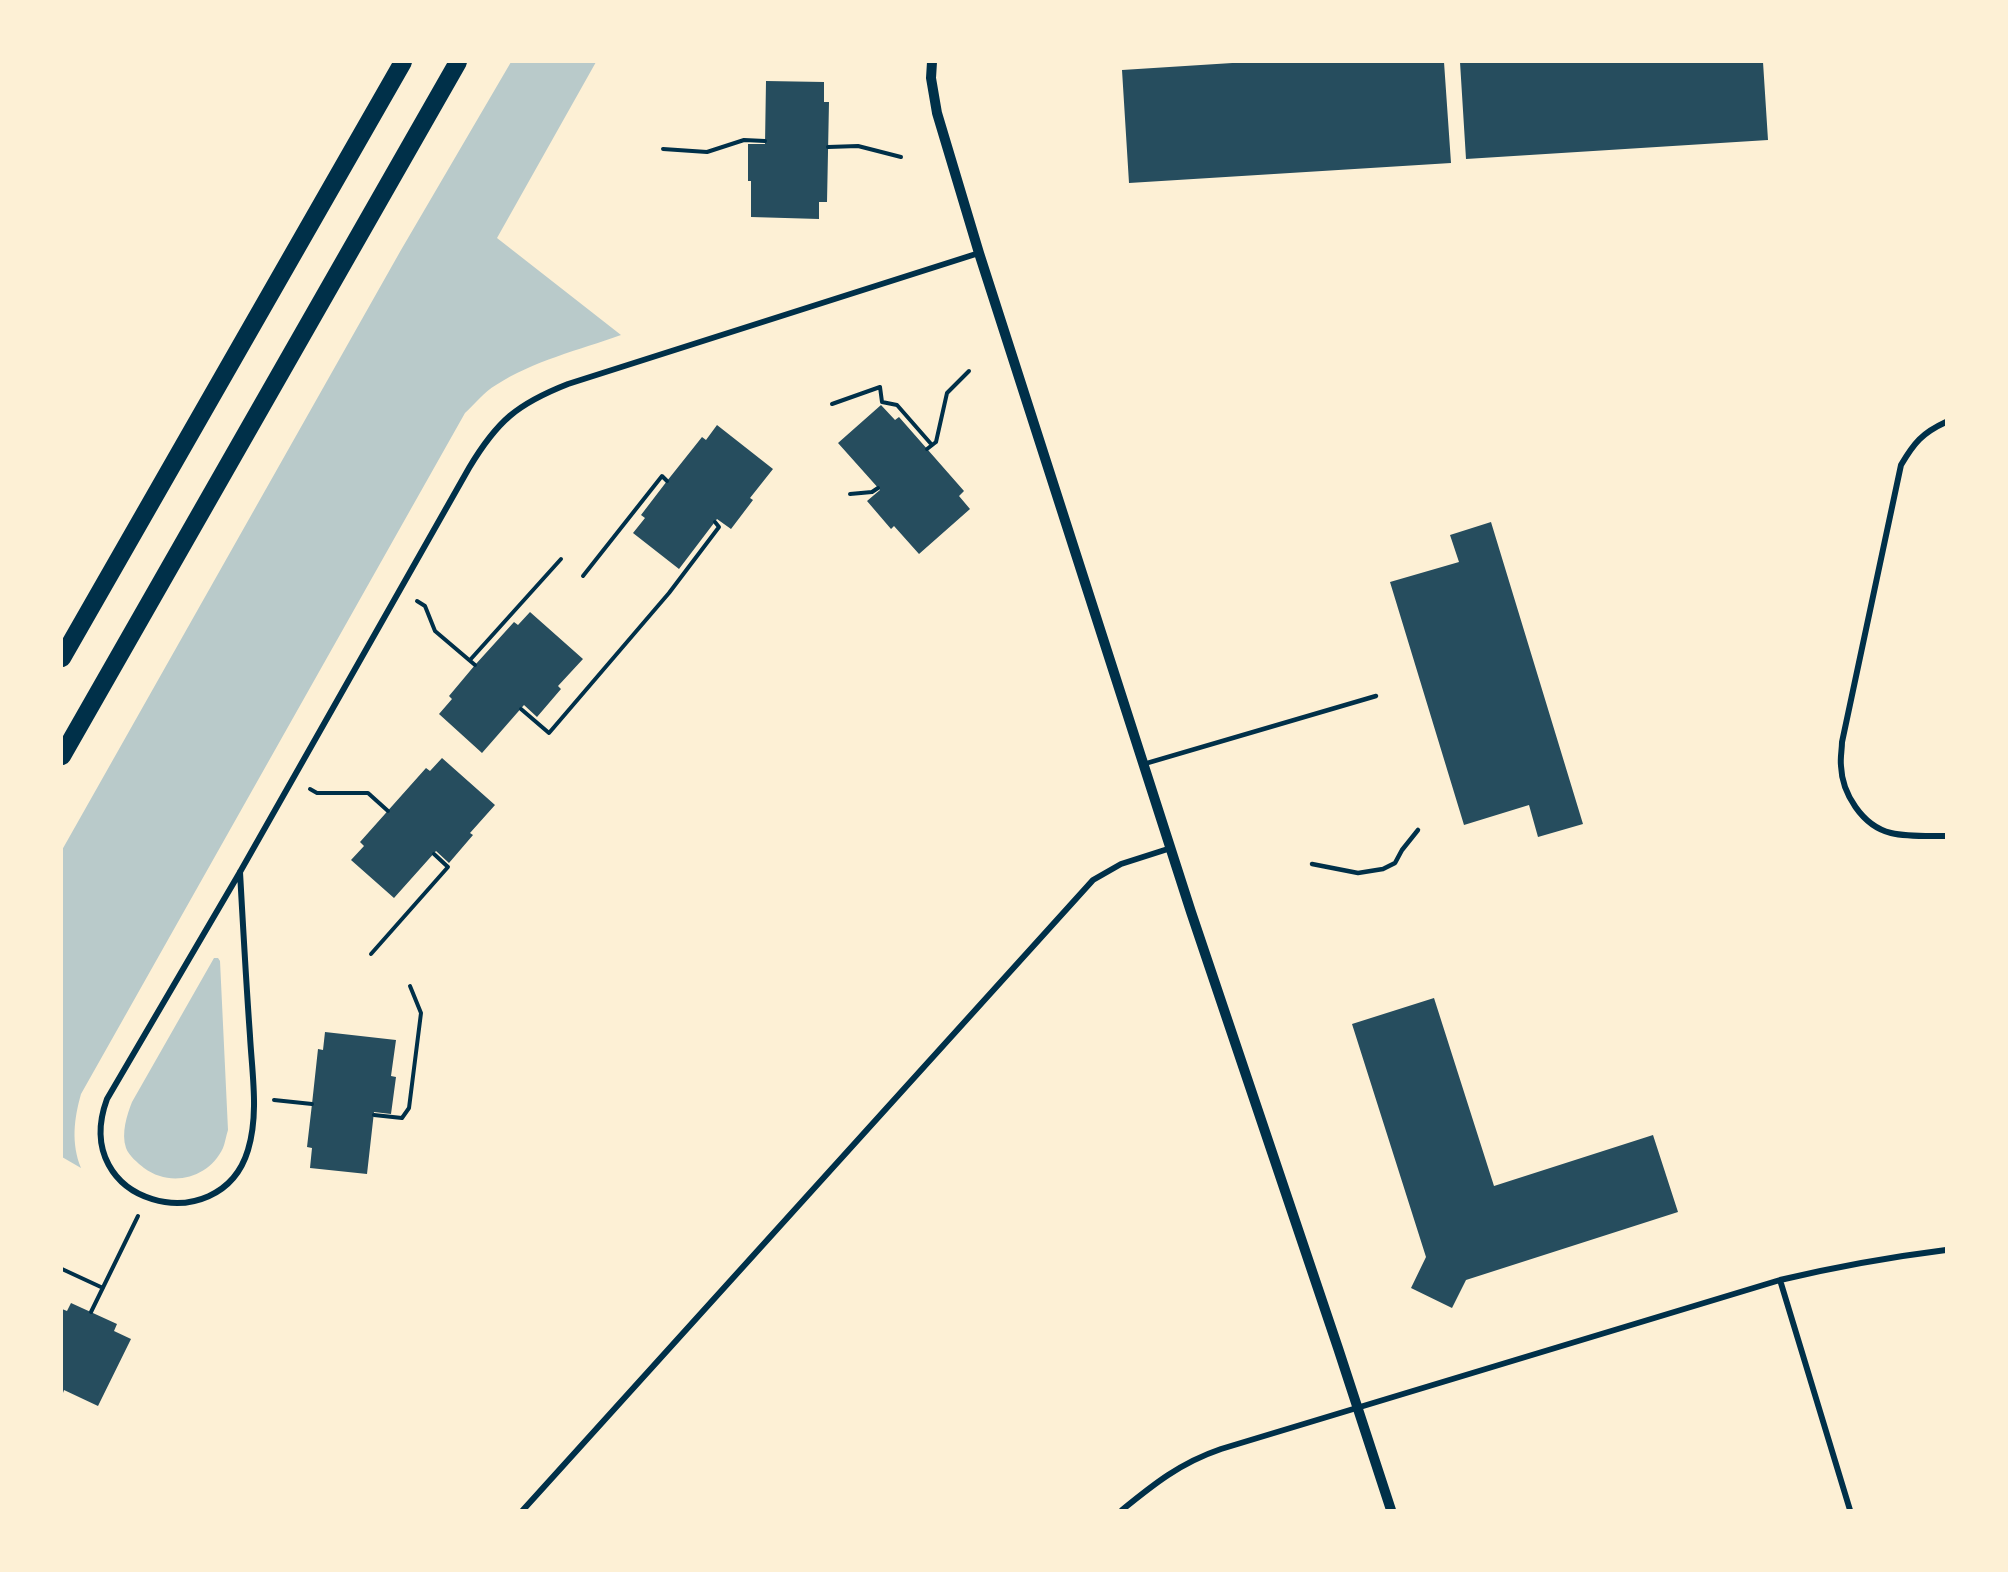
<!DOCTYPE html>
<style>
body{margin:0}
#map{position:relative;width:2008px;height:1572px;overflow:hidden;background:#fdf0d5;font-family:Jost,sans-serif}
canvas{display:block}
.frame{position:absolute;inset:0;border:63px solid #fdf0d5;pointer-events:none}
</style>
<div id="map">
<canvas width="2008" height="1572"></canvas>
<div class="frame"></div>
</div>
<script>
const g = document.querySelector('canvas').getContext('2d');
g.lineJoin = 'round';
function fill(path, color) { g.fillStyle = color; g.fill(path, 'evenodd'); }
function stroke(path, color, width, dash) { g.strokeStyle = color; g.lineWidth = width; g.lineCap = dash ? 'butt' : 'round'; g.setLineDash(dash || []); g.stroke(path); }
fill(new Path2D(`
 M511,62H596L497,238L621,335C579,350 533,361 496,385C484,392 475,404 465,413L81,1094C74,1119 71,1143 81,1168L62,1157V850L401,250Z
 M214,958H218L220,961L228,1130C226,1136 225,1143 223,1148C209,1178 171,1188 144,1168C138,1163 129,1156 126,1148C121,1133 127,1115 132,1102Z`), '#b9caca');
fill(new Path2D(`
 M1248,62H1444L1451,163L1129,183L1122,70Z
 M1460,62H1763L1768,140L1466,159Z
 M766,81L824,82V102H829L827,202H819V219L751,217V181H748V144H765Z
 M881,405L895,420L899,417L964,491L959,496L970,509L919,554L894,526L891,529L867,501L880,490L838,443Z
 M717,425L773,469L750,498L753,500L731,529L717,519L679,569L633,533L645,518L641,515L667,481L702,437L706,440Z
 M1491,522L1583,824L1538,837L1529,805L1464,825L1390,582L1459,562L1450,535Z
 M530,612L583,659L558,686L561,689L537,717L524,705L482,753L439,714L452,699L449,696L475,665L514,622L518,625Z
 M442,758L495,805L470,833L473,835L449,863L436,851L394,898L351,860L364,846L360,842L426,768L430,771Z
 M1434,998L1494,1186L1653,1135L1678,1212L1466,1280L1452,1308L1411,1288L1426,1257L1352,1024Z
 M325,1032L396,1040L391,1076L396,1077L391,1114L374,1112L367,1174L310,1168L312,1148L307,1147L312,1104L318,1049L323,1050Z
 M71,1303L117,1324L114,1331L131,1339L98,1406L64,1390L62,1396V1309L67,1311Z`), '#264d5e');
stroke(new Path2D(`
 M828,147L858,146L901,157
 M663,149L707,152L744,140L765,141
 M832,404L880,387L882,402L897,405L932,445
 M927,449L936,442L947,393L969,371
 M850,494L872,492L878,488
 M583,576L662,476L667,481
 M417,601L425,606L435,631L475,665
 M470,660L561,559
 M521,709L549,733L669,593L719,527L715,522
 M310,789L317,793H368L388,811
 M371,954L448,867L434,854
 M274,1100L312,1104
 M374,1115L402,1118L409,1108L421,1013L410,986
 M62,1269L103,1288
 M91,1312L138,1216`), '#003049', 4);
stroke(new Path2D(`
 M1144,764L1376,696
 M1312,864L1358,873L1383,869L1395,863L1402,850L1418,830`), '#003049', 4.5);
stroke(new Path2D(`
 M1946,422C1922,433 1914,443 1901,465L1842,742C1842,750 1840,758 1841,766C1842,793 1862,826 1891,833C1908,837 1928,836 1946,836
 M240,872C243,926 246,981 250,1036C252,1073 259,1114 248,1150C220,1243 68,1205 107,1099L240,872L469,468C497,421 517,404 568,384L979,253
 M1780,1280L1850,1510
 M523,1510L1093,880L1121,864L1171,848
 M1122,1510C1154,1484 1180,1463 1221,1449L1780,1280C1835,1267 1890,1257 1946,1250`), '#003049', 6);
stroke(new Path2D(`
 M932,62L931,78L937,113L979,253L1191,912L1338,1348L1391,1510`), '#003049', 10);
stroke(new Path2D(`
 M62,658L403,62
 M62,756L458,62`), '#003049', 18);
</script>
